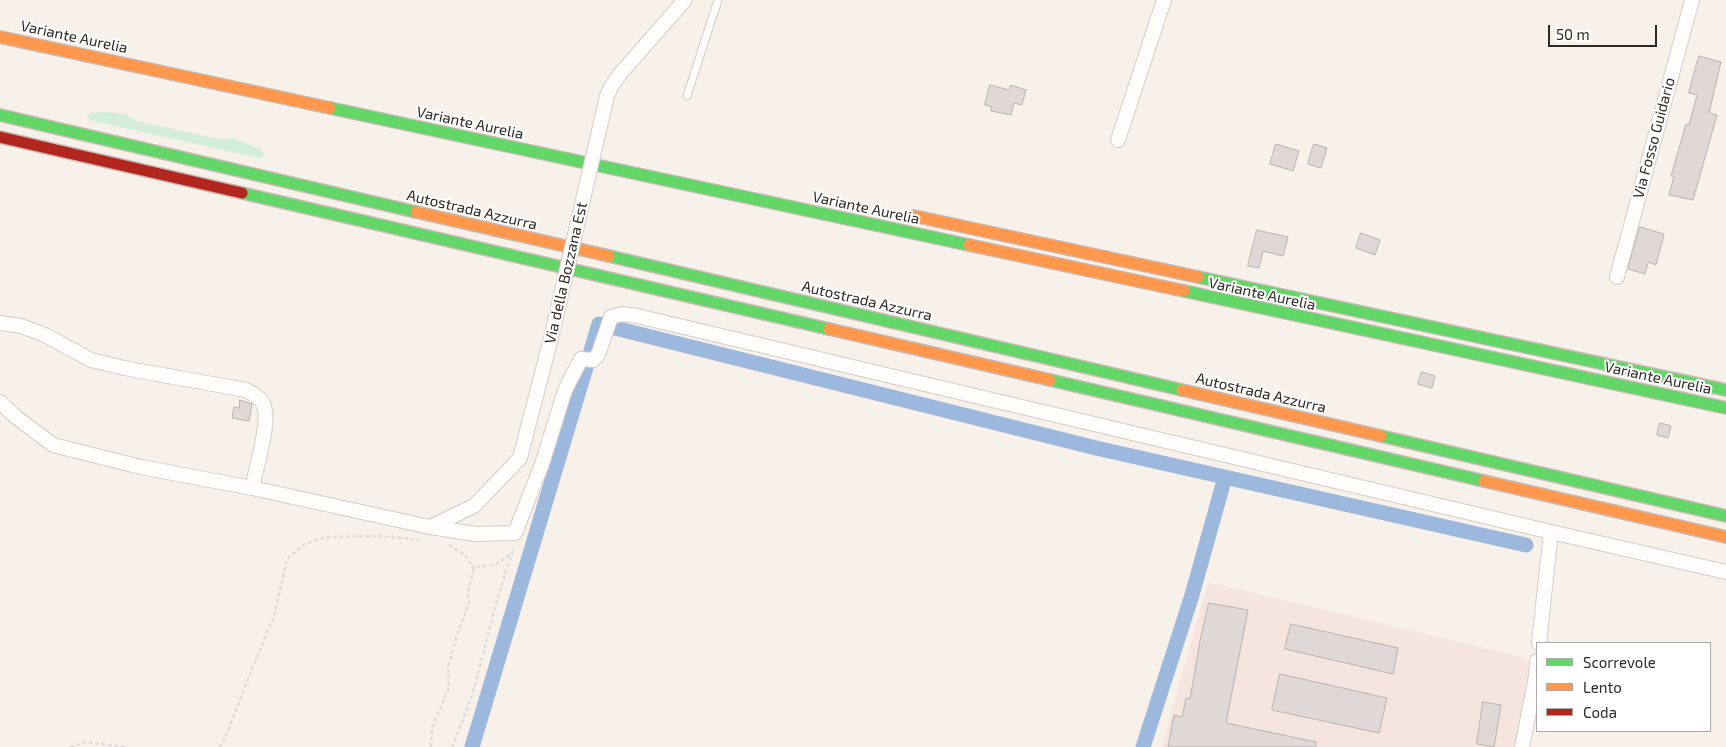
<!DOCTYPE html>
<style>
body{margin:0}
#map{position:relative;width:1726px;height:747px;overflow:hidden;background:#f8f1ea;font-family:"Exo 2",sans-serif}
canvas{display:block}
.legend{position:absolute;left:1536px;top:642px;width:175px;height:90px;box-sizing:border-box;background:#fff;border:1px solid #aca9a7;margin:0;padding:6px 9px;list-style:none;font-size:15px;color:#2f2823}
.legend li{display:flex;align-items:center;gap:10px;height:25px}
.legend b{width:25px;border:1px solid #aca9a7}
.scale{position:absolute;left:1548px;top:25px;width:109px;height:22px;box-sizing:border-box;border:2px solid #2f2823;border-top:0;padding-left:6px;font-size:15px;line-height:18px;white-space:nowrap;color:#2f2823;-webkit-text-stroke:4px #fff;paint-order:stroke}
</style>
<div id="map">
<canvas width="1726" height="747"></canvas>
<ul class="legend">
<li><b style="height:6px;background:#63d668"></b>Scorrevole</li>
<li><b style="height:6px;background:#ff974d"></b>Lento</li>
<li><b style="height:6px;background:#b3261e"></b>Coda</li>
</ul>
<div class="scale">50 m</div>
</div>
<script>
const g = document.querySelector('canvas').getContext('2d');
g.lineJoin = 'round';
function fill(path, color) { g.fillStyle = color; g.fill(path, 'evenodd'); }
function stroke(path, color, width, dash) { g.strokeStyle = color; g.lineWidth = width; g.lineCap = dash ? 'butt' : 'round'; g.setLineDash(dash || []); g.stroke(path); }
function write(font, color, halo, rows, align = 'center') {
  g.font = font + ' "Exo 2",sans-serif'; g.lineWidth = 4; g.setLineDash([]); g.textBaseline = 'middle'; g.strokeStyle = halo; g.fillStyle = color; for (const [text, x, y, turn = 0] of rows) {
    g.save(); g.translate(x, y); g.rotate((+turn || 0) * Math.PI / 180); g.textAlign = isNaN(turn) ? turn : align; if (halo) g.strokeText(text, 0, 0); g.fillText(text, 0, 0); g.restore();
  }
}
fill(new Path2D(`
 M1208,582L1526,658L1530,677L1517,747H1162Z`), '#f6e5df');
fill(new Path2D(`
 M108,112L126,114L137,121L219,139L233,138L260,149L264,154L262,157L259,158L93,121L89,119L87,116L90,113Z`), '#d2edd8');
stroke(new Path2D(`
 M472,747L599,324L1096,448L1526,545
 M1143,747L1192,595L1225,477`), '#9cb8dd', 15);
const building = new Path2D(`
 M1699,56L1721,62L1709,113L1717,115L1693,200L1669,195L1674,177L1671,176L1686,124L1689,125L1697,95L1689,93Z
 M990,85L1009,90L1011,85L1026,90L1022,105L1014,103L1011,115L991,111L992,107L985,105Z
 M1276,144L1299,151L1293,171L1270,164Z
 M1314,144L1327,148L1321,168L1308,164Z
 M1640,227L1664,234L1656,265L1648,262L1645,274L1628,269Z
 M1257,230L1288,237L1283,256L1263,251L1259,268L1248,266Z
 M1361,233L1380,240L1375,255L1356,248Z
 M1422,372L1435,376L1432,388L1418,384Z
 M240,400L252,404L249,421L232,418L234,407L239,408Z
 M1660,423L1671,426L1668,438L1657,435Z
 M1209,603L1248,610L1226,723L1316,742V747H1168L1174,715L1182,717L1186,698L1190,699L1200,641Z
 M1291,624L1398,648L1393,674L1285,649Z
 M1280,674L1387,698L1379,733L1272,710Z
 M1483,702L1501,705L1494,747L1477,744Z`);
fill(building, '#dfd8d7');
stroke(building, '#b8b2b1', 1);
const lane = new Path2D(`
 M687,96L718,0`);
const street = new Path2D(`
 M611,87L620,74L685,0
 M1118,140L1164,0
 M1617,277L1692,0
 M0,323L21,326L45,335L91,360L129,369L246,390C254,394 261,398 264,406C270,424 256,468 252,488L430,527L475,534L515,533L542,464L565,390L581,359L593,360L598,355L611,317L622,314L637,316L1551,532
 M0,402L16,417L53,445L141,467L252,488
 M430,527L474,506L520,458L551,338
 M1539,643L1551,532L1726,572
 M1522,747L1536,676L1537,661`);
const fast = new Path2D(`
 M330,108L969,245
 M0,115L416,212
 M242,193L829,329
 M609,256L1182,390
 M1198,277L1726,390
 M1184,291L1726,408
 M1050,380L1484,481
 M1381,436L1726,516`);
const slow = new Path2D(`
 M0,37L330,108
 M416,212L609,256
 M914,216L1198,277
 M969,245L1184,291
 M829,329L1050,380
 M1182,390L1381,436
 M1484,481L1726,537`);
const jam = new Path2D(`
 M0,137L242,193`);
stroke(lane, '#d4cdc7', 9);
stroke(street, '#d4cdc7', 16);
stroke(fast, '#c8bab5', 14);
stroke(slow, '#c8bab5', 14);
stroke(jam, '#c8bab5', 14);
stroke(new Path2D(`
 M449,545L465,555L474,569
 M70,747L86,742L125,747
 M219,747L223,743L254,664L274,616L287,559L305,544L325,537L383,536L419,540
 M431,747L432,728L449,687L448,668L457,635L469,603L468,591L474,569L480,566L495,565L512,553L513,547
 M452,747C460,727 469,706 475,685C487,641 496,597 512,554`), '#dedcda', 2.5, [4, 2.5]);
stroke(lane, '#fefdfc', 7);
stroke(street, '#fefdfc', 14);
stroke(fast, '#63d668', 11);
stroke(slow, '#ff974d', 11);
stroke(jam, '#b3261e', 11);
const streetBridge = new Path2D(`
 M551,338L607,96L611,87`);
stroke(streetBridge, '#d4cdc7', 16, []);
stroke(streetBridge, '#fefdfc', 14);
write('15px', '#2f2823', '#fff', [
 ["Variante Aurelia",74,37,12],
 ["Variante Aurelia",470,123,12],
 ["Via Fosso Guidario",1654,138,-75],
 ["Variante Aurelia",866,208,12],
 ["Autostrada Azzurra",472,210,13],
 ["Via della Bozzana Est",566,273,-77],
 ["Variante Aurelia",1262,294,12],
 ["Autostrada Azzurra",867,301,13],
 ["Variante Aurelia",1658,378,12],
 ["Autostrada Azzurra",1261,393,13]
]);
</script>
